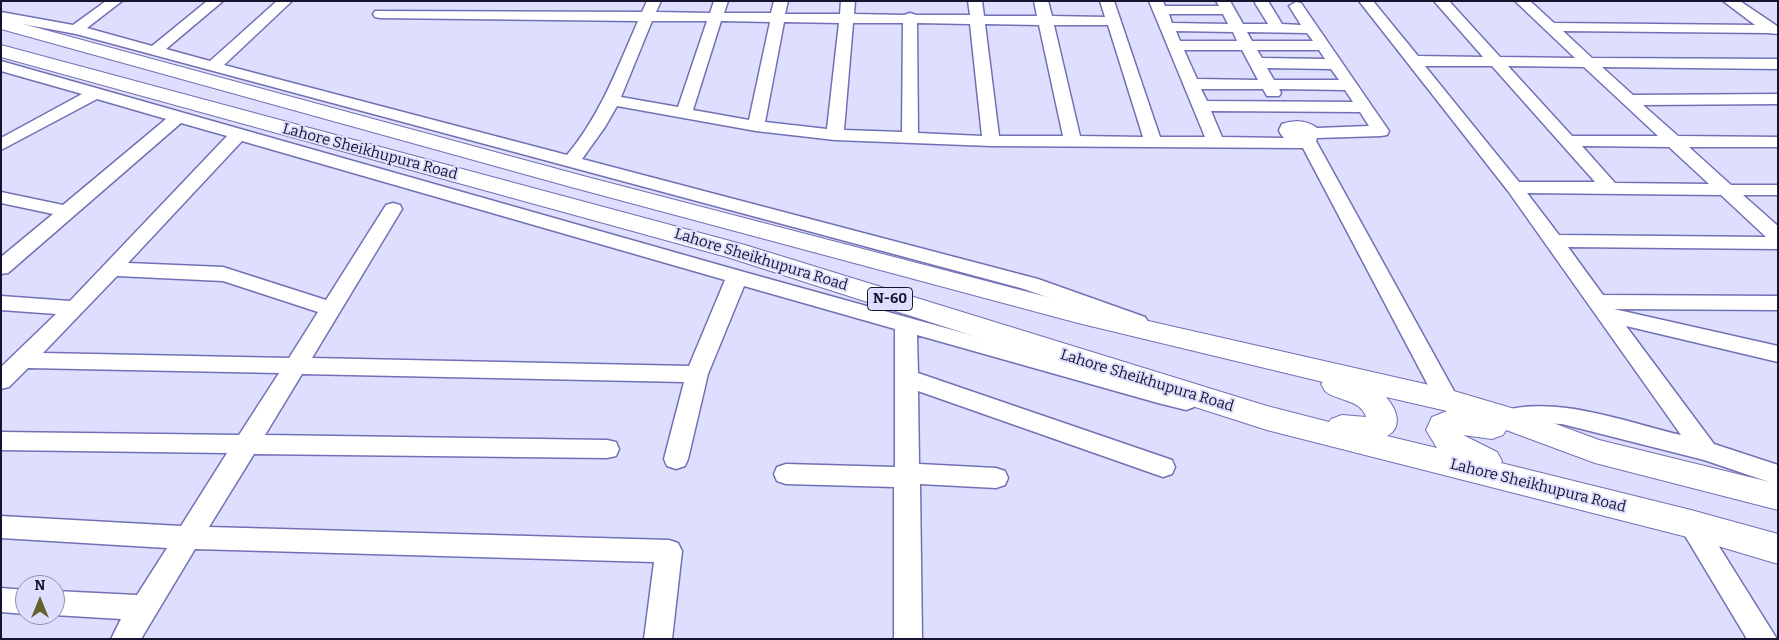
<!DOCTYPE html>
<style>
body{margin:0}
#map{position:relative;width:1779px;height:640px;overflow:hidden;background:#dedffe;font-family:Bitter,serif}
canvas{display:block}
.frame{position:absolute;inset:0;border:2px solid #16142f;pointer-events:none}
.north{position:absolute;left:15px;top:575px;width:50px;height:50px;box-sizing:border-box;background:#dedffe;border:1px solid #8e8eab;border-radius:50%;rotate:0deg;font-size:14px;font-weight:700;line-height:20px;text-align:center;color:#16142f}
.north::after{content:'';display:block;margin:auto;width:18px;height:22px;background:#65602d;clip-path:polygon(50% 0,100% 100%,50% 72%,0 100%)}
</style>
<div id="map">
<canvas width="1779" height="640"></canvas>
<div class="frame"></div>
<div class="north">N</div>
</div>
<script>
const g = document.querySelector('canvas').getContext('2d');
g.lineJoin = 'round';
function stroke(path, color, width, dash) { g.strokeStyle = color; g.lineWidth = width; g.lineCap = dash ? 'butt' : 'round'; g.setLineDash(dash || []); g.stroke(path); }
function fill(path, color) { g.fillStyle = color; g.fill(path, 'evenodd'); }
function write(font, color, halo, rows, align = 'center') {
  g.font = font + ' Bitter,serif'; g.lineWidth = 4; g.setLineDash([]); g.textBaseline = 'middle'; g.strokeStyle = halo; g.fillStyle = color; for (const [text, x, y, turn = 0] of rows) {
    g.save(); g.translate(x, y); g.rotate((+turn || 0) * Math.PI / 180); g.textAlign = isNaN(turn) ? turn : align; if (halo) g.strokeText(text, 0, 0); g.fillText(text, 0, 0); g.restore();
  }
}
const minor = new Path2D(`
 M106,1H122L87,28L152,46L207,1H223L166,49L210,61L277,1H292L224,65L567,155C600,116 618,67 638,21L380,18L375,17L373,14L375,11L642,12L647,1H661L656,12L710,13L714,1H728L724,13H771L774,1H788L785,14H840L841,1H855L854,14L904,15L910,13L916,15H970L968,1H982L984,16H1037L1034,1H1048L1052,16L1105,17L1100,1H1114L1160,137H1205L1149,1H1163L1165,6H1219L1216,1H1230L1243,24H1268L1255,3L1256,1H1268L1282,24L1301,25L1289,6L1296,2L1301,3L1389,131L1387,135L1381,136L1317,138L1316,141L1459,400L1455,406L1447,409L1439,406L1303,148L991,146L835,140L756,131L617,106L605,127L582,159L1038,279L1145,317L1148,322L1145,327L1137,329L1024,289L76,34L1,20V12L73,25ZM1169,14H1223L1228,24L1172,23ZM652,21H707L678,107L621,97ZM721,21L770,22L749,120L693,110ZM784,22L839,23L827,129L765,122ZM853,23H903L902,132L844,130ZM917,23L970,24L982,136L918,133ZM985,24L1039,25L1063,136H999ZM1054,25H1108L1143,137L1080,136ZM1176,31L1233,32L1237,41H1180ZM1247,32L1307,33L1313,41H1252ZM1184,50H1242L1258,80L1197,79ZM1257,50H1319L1325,59L1262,58ZM1267,68L1331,69L1339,80H1274ZM1201,89H1263L1267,96H1279L1281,93L1279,89L1345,90L1353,102L1207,101ZM1211,111L1360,112L1369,126L1317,128C1306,120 1294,120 1282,124L1279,130L1280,133L1284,138L1222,137Z
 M1359,1H1373L1418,56L1483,57L1434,1H1449L1500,57L1575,58L1515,1H1530L1554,23L1755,25L1723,1H1740L1777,26L1778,34L1768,33L1563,31L1592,58L1778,59V69L1602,67L1633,95L1778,94V104L1643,105L1678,136L1778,137V147H1689L1731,185H1778V195H1743L1778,226V249L1568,247L1603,295L1778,296V310L1614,309L1778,346V362L1626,326L1714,444L1778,465V485L1704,460L1562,424L1539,423L1507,427L1499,424L1495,418L1499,412C1554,394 1626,422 1681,435L1508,191ZM1425,66H1492L1595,182H1519ZM1508,66L1584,67L1658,136H1572ZM1582,146L1669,147L1709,184L1615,183ZM1527,193L1721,195L1766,237L1559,235Z
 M1,61L744,272L1158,387L1194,395L1198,401L1194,407L1186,410L1158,403L917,335L918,373L1172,460L1175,467L1172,474L1163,477L918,391L919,464L996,468L1005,471L1008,478L1005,485L996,488L920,484L922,639H894V487L786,484L777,481L774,474L777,467L786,464L895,467V329L744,286L708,374L688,459L685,466L676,469L667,466L664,459L684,382L302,374L265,435L607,440L616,442L619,449L616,456L607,458L254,454L209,527L669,540L678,543L682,551L672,639H644L654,562L195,549L141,639H111L121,619L54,615L55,591L137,595L167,548L1,538V516L181,526L227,453L1,450V432L239,435L279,373L28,368L9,387L1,389V367L56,314L1,310V296L70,301L227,136L181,123L8,273L1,274V257L53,214L1,203V192L63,205L166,119L97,99L1,150V138L82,94L1,71ZM242,141L725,280L689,366L312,358L402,209L400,205L393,203L386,205L326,300L223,267L128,263ZM117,276L223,281L318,312L289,358L43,353Z
 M1691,513L1700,516L1777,639H1747L1678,524L1682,516Z
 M1,588L25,590V614L1,612Z`);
const trunk = new Path2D(`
 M1,18L587,177L1078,305L1447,389L1518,410L1599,440L1778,484V510L1595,463L1506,430L1503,435L1492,439L1463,435L1497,452L1502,461L1501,463L1691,510L1778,534V564L1691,538L1267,430L727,257L1,57V45L745,245L1267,406L1329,422L1331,419L1342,415L1366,417C1361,399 1336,401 1325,391C1323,389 1323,386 1321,384L1323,382L1078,323L571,187L1,29ZM1386,397L1447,411L1432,417L1426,430L1437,448L1387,436C1404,427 1396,408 1386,397Z`);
stroke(minor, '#7270b5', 3);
stroke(trunk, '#7270b5', 2);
fill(minor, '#fff');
fill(trunk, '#fff');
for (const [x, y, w] of [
 [890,299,45]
]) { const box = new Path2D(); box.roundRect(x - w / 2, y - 11.5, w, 23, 4); g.fillStyle = '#dedffe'; g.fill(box); stroke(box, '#16142f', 1); }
write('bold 14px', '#16142f', null, [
 ["N-60",890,299]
]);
write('15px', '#16142f', '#dedffe', [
 ["Lahore Sheikhupura Road",370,152,15],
 ["Lahore Sheikhupura Road",761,260,17],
 ["Lahore Sheikhupura Road",1147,381,17],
 ["Lahore Sheikhupura Road",1538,486,14]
]);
</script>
